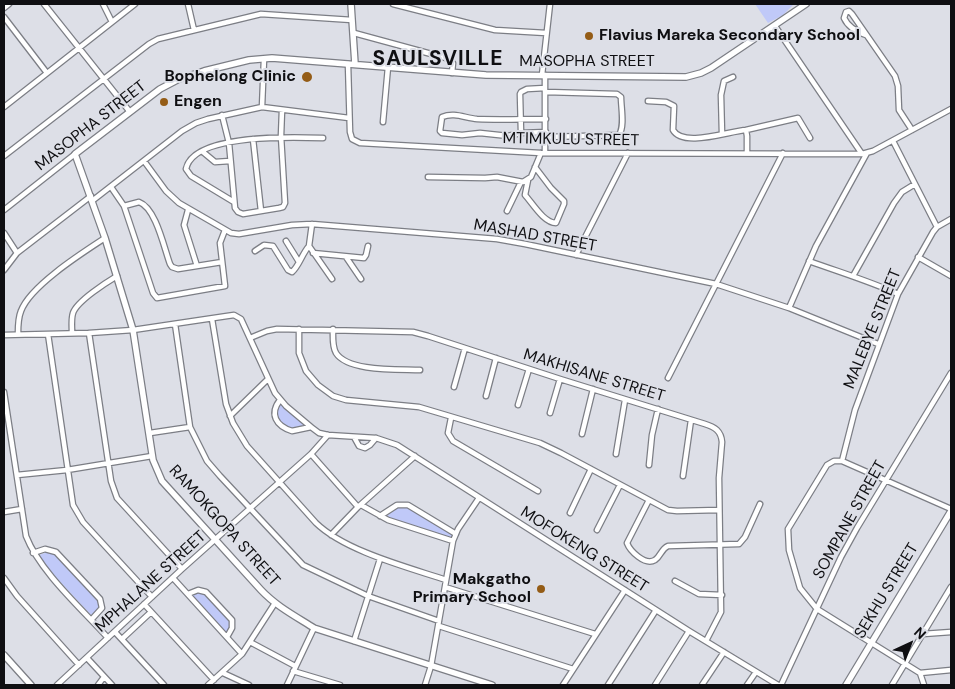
<!DOCTYPE html>
<style>
body{margin:0}
#map{position:relative;width:955px;height:689px;overflow:hidden;background:#dddfe7;font-family:"DM Sans",sans-serif}
canvas{display:block}
.frame{position:absolute;inset:0;border:5px solid #0f0f12;pointer-events:none}
.north{position:absolute;left:885px;top:619px;width:50px;height:50px;-webkit-text-stroke:4px #dddfe7;paint-order:stroke;rotate:43deg;font-size:14px;font-weight:700;line-height:20px;text-align:center;color:#0f0f12}
.north::after{content:'';display:block;margin:auto;width:18px;height:22px;background:#0f0f12;clip-path:polygon(50% 0,100% 100%,50% 72%,0 100%)}
</style>
<div id="map">
<canvas width="955" height="689"></canvas>
<div class="frame"></div>
<div class="north">N</div>
</div>
<script>
const g = document.querySelector('canvas').getContext('2d');
g.lineJoin = 'round';
function fill(path, color) { g.fillStyle = color; g.fill(path, 'evenodd'); }
function stroke(path, color, width, dash) { g.strokeStyle = color; g.lineWidth = width; g.lineCap = dash ? 'butt' : 'round'; g.setLineDash(dash || []); g.stroke(path); }
function write(font, color, halo, rows, align = 'center') {
  g.font = font + ' "DM Sans",sans-serif'; g.lineWidth = 4; g.setLineDash([]); g.textBaseline = 'middle'; g.strokeStyle = halo; g.fillStyle = color; for (const [text, x, y, turn = 0] of rows) {
    g.save(); g.translate(x, y); g.rotate((+turn || 0) * Math.PI / 180); g.textAlign = isNaN(turn) ? turn : align; if (halo) g.strokeText(text, 0, 0); g.fillText(text, 0, 0); g.restore();
  }
}
fill(new Path2D(`
 M755,4H794L783,15L768,23Z
 M280,403L306,426C303,427 301,429 298,429C291,431 279,423 277,416C275,412 278,407 280,403Z
 M404,507H411L450,532L454,536V538L450,539L385,518L396,508Z
 M48,552L57,555L102,604L101,609L94,616L90,614L39,559V555Z
 M199,592L206,593L231,621L232,627L227,635L192,596Z`), '#c0c9f8');
const minor = new Path2D(`
 M44,4L130,112
 M103,4L112,22
 M188,4L194,30
 M393,4L495,30L546,33
 M4,8L9,4
 M4,17L47,73
 M775,26L862,154
 M354,33L446,58L453,63L452,73
 M866,35C857,32 848,27 844,18L846,12L849,11L852,14L895,76L898,86L899,110L912,130
 M348,64L350,132L352,139L360,143L541,153L862,154L873,151L951,109
 M542,75L550,4
 M545,75V153
 M545,88L527,89L521,92L520,94L521,133L508,136L480,133L462,135L442,133L440,131L442,117C454,112 465,118 477,119C500,120 523,119 546,119
 M648,101L666,102L674,106L673,130C683,148 729,131 746,130L747,136V153
 M4,107L135,4
 M262,107L264,59
 M222,115L229,143L235,208L238,212L243,214L279,208L283,207L285,203L281,136L282,110
 M383,122L388,67
 M746,130L798,118L810,138
 M521,133L546,132
 M722,134L721,95L724,81L733,77
 M546,137L619,135C625,126 621,108 621,97L617,94L546,92
 M253,139L261,211
 M893,141L937,227
 M203,152L215,162L230,161
 M4,156L149,44L158,39L261,14L352,20
 M144,161L166,191L179,203L231,233L239,234L292,225L312,224L497,239L525,244L716,284L789,308L878,344
 M428,177L485,178L497,177L523,182L531,177L541,153
 M528,180L525,195C533,204 544,223 556,223L564,204V201L551,188L535,167
 M111,187L124,206L153,293L157,298L225,286L220,243L225,230
 M92,201L182,131L196,123L208,119L262,107L349,118
 M234,202L191,176L186,169C193,133 295,137 323,138
 M124,206L139,202C156,208 164,248 170,264L172,267L178,269L222,262
 M4,210L75,154
 M188,210L184,225L197,266
 M507,211L521,182
 M312,224L309,246L332,279
 M4,233L17,253
 M286,241L299,262
 M255,251L264,245L273,246L288,270L292,272C299,266 302,254 309,246
 M313,253L364,258L366,255L368,246
 M576,255L628,153
 M346,257L361,279
 M918,257L951,276
 M809,261C839,272 869,281 898,294
 M4,270L17,253L91,196
 M853,276L894,203L902,192L915,184
 M789,308L816,246L867,153
 M212,319L226,404L233,423L247,446L316,523C345,551 407,567 446,580
 M175,324L190,427L207,461L220,476L303,565L368,596L439,621
 M299,329V353L306,371L318,385L333,396L346,400L419,407L540,443L561,453L668,510L677,511L719,510
 M333,329C333,337 332,346 336,353C348,372 399,369 420,370
 M72,333C72,327 71,319 73,313C77,301 107,282 117,276
 M89,333L111,481L117,498L182,569
 M18,334C18,327 18,318 21,311C30,286 82,253 105,238
 M48,334L73,505L83,522L152,597
 M4,335L89,333L133,330L227,316L234,315L241,319L275,393L286,406L311,427L319,433L328,435L376,438L397,445L689,631L778,685
 M250,338L267,331L277,329L413,332L428,336L560,379L705,424C715,427 721,431 722,442L719,478L721,612L706,641
 M668,378L783,153
 M454,387L465,348
 M4,392L26,536C40,572 82,609 108,638
 M486,396L496,358
 M280,400C269,414 276,426 292,431L311,427
 M518,405L529,369
 M550,413L560,379
 M230,416L268,379
 M451,418L448,433L453,441L538,491
 M150,433L190,427
 M582,434L593,389
 M354,437L359,446L365,448L370,445L376,438
 M311,454L358,507
 M616,454L625,400
 M842,461L855,410L898,294L933,232L937,227L951,219
 M649,465L652,435L658,409
 M17,475L67,470L152,456
 M683,476L691,420
 M649,500L627,543C630,551 645,566 655,560C661,556 661,549 668,546L739,544L745,537L760,504
 M361,505L388,520L453,541
 M951,509L842,461H834L827,465L788,529L789,550L800,588L817,609L920,673L951,670
 M4,512L22,509
 M570,513L591,469
 M380,516L397,505H408L456,534
 M597,530L620,485
 M331,535L358,507L415,456
 M33,553L45,549L56,552L100,599L102,608L92,619
 M4,578L17,596L79,665
 M173,578L242,654
 M675,581L699,594L722,595
 M445,587L595,634
 M188,594L198,590L206,592L232,620V628L227,637
 M144,604L214,680
 M439,626L573,669
 M115,632L164,685
 M923,634L951,632
 M122,639L151,612
 M354,641L380,559
 M250,642L295,666
 M87,658L112,685
 M293,671L340,685
 M223,673L249,685
 M920,673L924,685
 M57,685L182,569L311,454L328,435
 M98,685L104,677
 M208,685L242,654L275,603
 M287,685L314,628
 M425,685L431,666L453,541L458,529L479,498
 M563,685L625,590
 M608,685L656,610
 M655,685L689,631
 M702,685L724,652
 M747,685L756,672
 M781,685L841,557L857,528L951,373
 M892,685L951,587`);
const tertiary = new Path2D(`
 M351,4L355,64
 M4,655L31,685
 M492,685L314,628C295,616 276,606 261,590L162,481L153,460L133,330L105,238L75,154L160,89L179,79L204,71L249,60L272,58L486,75L686,77L701,73L711,68L806,4
 M846,685L951,511`);
stroke(minor, '#7c7e85', 7);
stroke(tertiary, '#7c7e85', 8);
stroke(minor, '#fff', 4.5);
stroke(tertiary, '#fff', 5.5);
for (const [x, y, r, color] of [
 [589,36,5,"#945c16"],
 [307,77,6,"#945c16"],
 [164,102,5,"#945c16"],
 [541,589,5,"#945c16"]
]) { const dot = new Path2D(); dot.arc(x, y, r, 0, 2 * Math.PI); g.fillStyle = color; g.fill(dot); stroke(dot, '#dddfe7', 2); }
write('bold 16px', '#0f0f12', '#dddfe7', [
 ["Flavius Mareka Secondary School",599,36],
 ["Bophelong Clinic",296,77,"right"],
 ["Engen",174,102],
 ["Makgatho",531,580,"right"],
 ["Primary School",531,598,"right"]
], 'left');
write('16px', '#0f0f12', '#dddfe7', [
 ["MASOPHA STREET",587,62],
 ["MASOPHA STREET",91,126,-38],
 ["MTIMKULU STREET",571,140,1],
 ["MASHAD STREET",535,236,10],
 ["MALEBYE STREET",873,329,-68],
 ["MAKHISANE STREET",594,376,17],
 ["SOMPANE STREET",850,520,-61],
 ["RAMOKGOPA STREET",224,526,48],
 ["MOFOKENG STREET",584,550,32],
 ["MPHALANE STREET",151,582,-42],
 ["SEKHU STREET",887,591,-59]
]);
g.letterSpacing = '1px';
write('bold 21px', '#0f0f12', '#dddfe7', [
 ["SAULSVILLE",438,59]
]);
g.letterSpacing = '0px';
</script>
